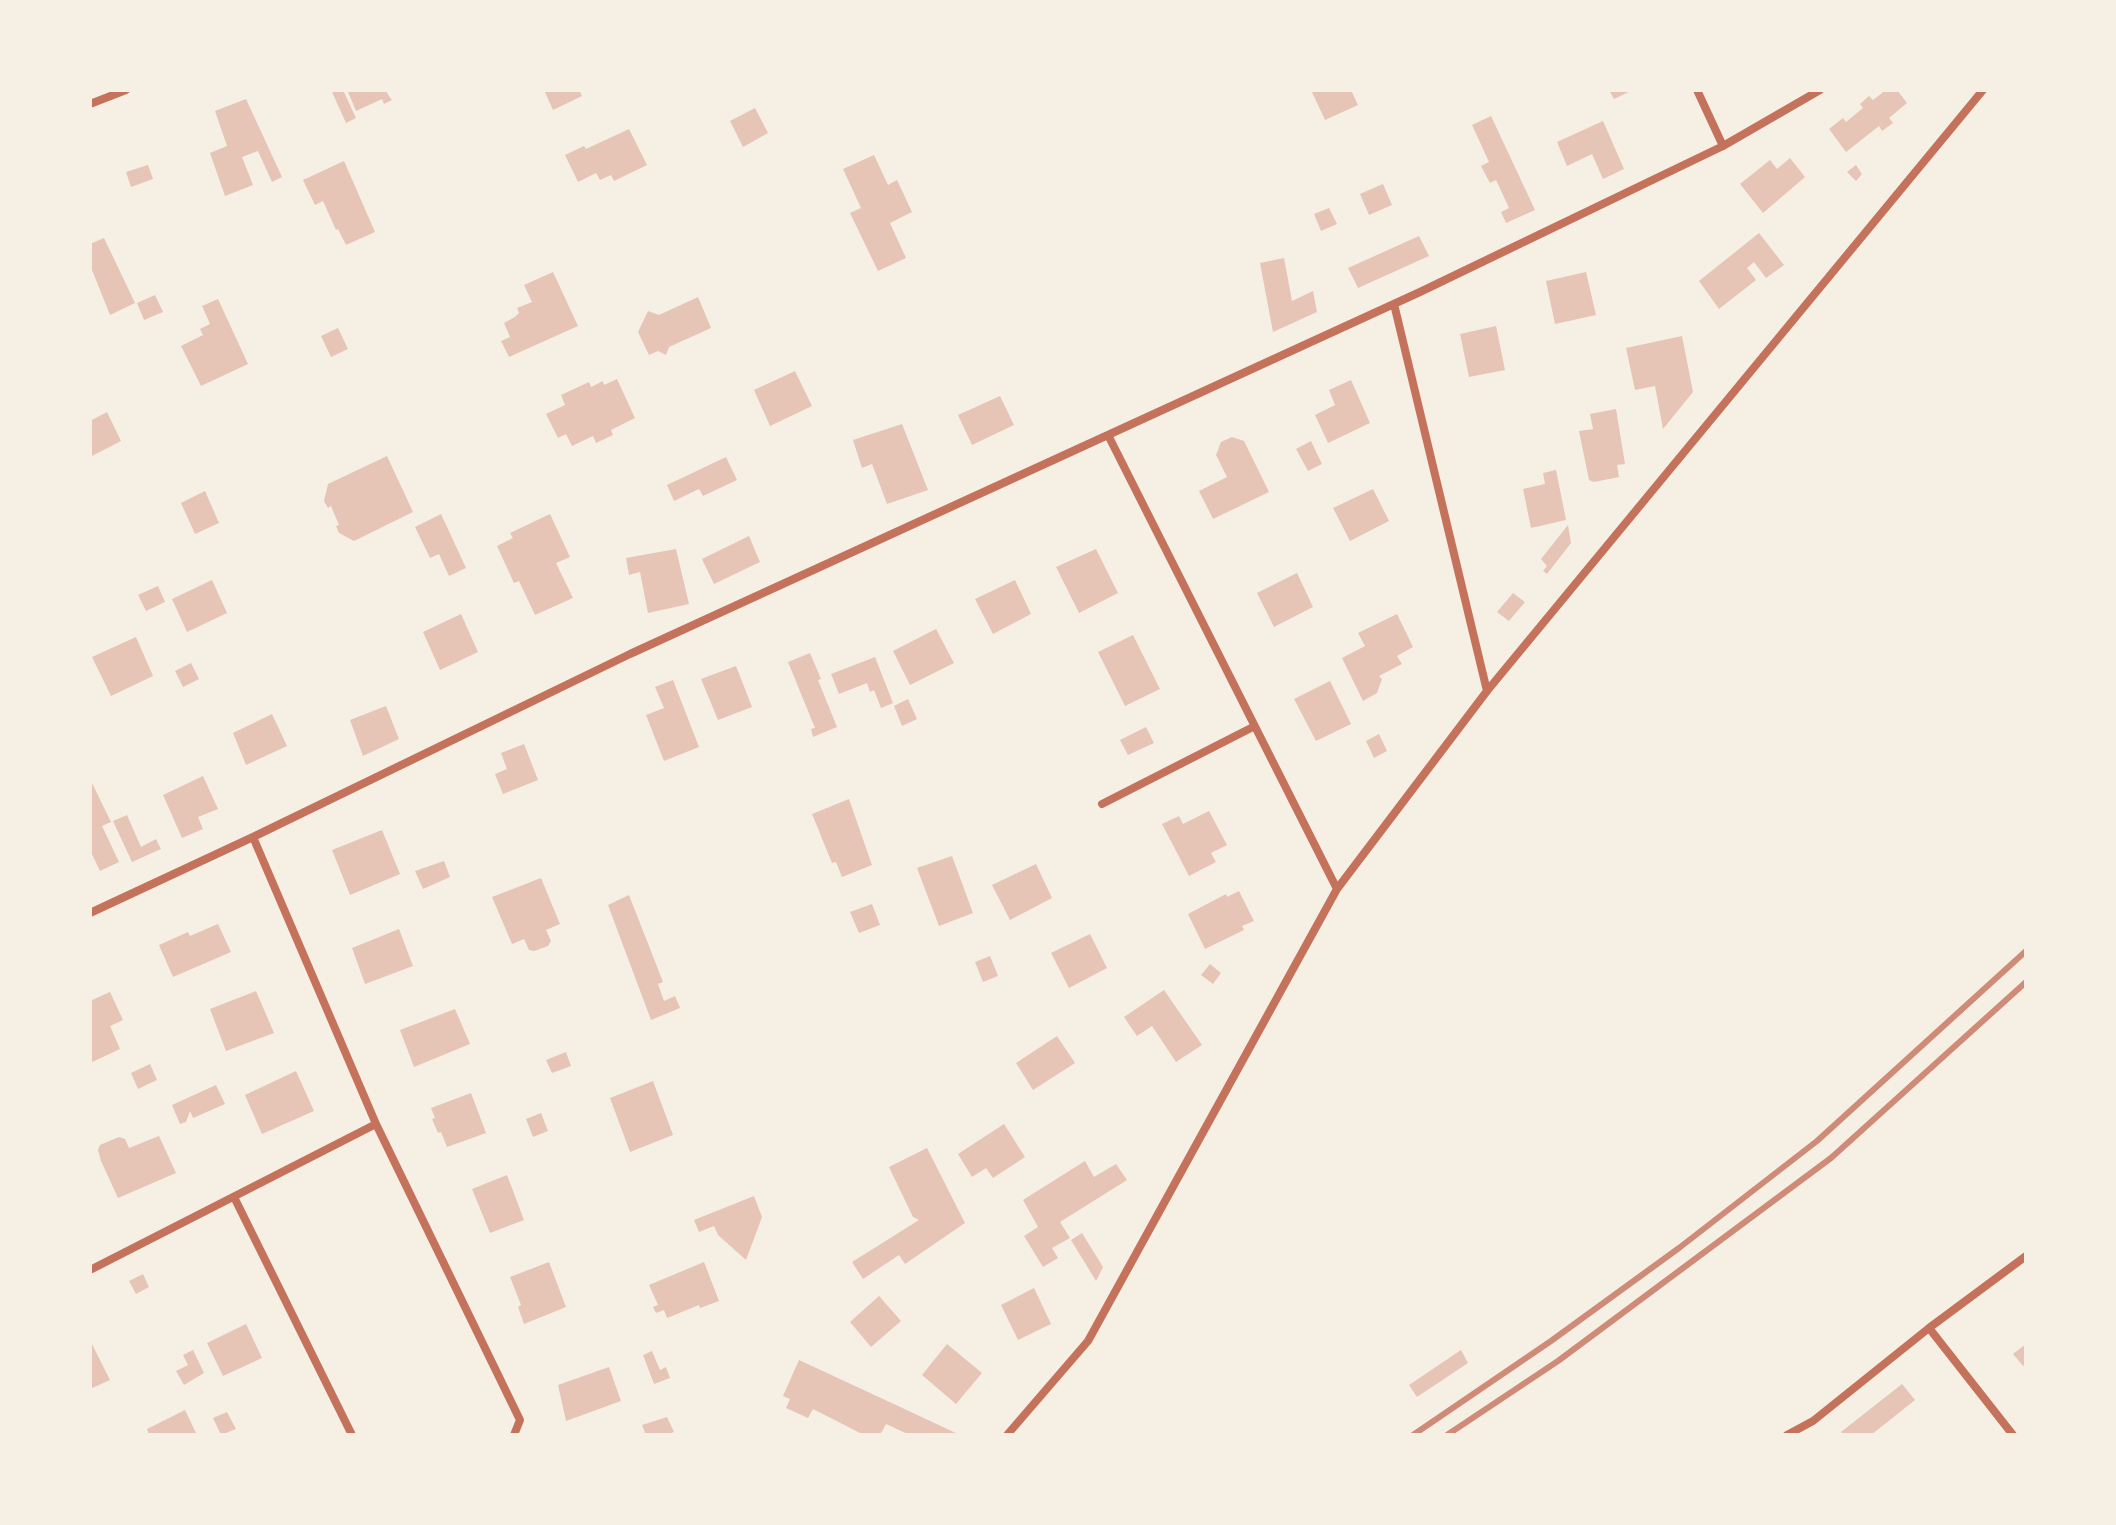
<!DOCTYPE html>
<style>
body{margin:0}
#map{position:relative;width:2116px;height:1525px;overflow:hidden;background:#f6efe4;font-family:"Exo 2",sans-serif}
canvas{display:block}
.frame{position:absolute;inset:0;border:92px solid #f6efe4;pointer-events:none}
</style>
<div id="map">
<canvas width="2116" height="1525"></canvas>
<div class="frame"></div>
</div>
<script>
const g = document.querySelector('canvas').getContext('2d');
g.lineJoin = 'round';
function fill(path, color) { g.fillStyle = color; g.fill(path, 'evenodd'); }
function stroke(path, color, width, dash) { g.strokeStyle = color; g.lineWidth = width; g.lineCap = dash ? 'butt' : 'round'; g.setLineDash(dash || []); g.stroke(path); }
fill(new Path2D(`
 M336,90H343L356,118L346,123L332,92Z
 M353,90H385L392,100L384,104L382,99L356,111L348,92Z
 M544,90H579L582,96L553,110Z
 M1311,90H1351L1358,105L1325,120Z
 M1609,90H1633L1614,99Z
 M1886,90H1897L1907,103L1889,118L1893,123L1882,131L1879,126L1846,152L1829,129L1843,118L1846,122L1863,108L1860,104L1869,96L1873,100Z
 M246,99L282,177L272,182L258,151L242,157L253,185L225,196L210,153L227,146L215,111Z
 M755,108L768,133L743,147L730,121Z
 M1491,116L1535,210L1506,223L1501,212L1509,208L1496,180L1490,183L1481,166L1489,162L1472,125Z
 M1603,121L1624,169L1603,179L1592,154L1567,166L1557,142Z
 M629,129L647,165L614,181L611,175L600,180L596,173L578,182L565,155L584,146L586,149Z
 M874,155L888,185L897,180L912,212L890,223L906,258L878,271L850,213L861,208L843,169Z
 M1790,158L1805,177L1763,213L1740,184L1770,160L1777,169Z
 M344,161L375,232L346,245L338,229L336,230L323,201L315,205L303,180Z
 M148,165L153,179L131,187L126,172Z
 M1856,165L1862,174L1856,181L1847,172Z
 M1383,184L1392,205L1369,215L1360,194Z
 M1329,208L1337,224L1321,231L1314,214Z
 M1759,233L1784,265L1766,278L1754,262L1747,268L1756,280L1719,309L1699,281Z
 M1419,236L1429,256L1358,288L1348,268Z
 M104,238L135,303L110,315L90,265V244Z
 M1284,258L1292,301L1313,291L1317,312L1273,332L1260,263Z
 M553,272L578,326L509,357L501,341L510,337L504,323L515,317L519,313L517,308L532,302L524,285Z
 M1586,272L1596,315L1555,324L1546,281Z
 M155,295L163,312L144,320L137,303Z
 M698,297L711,328L669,347L666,355L658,351L649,355L638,332L648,311L659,315Z
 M218,299L248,364L201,386L181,346L203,335L200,329L210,324L202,306Z
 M1496,326L1505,370L1469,377L1460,334Z
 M338,328L348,349L331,357L321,336Z
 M1682,336L1693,392L1663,429L1655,386L1635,390L1626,348Z
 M795,371L812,406L770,426L754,390Z
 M617,379L635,418L611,430L613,435L596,443L593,436L572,446L566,434L558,438L546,414L565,405L561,395L589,382L591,387L603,381L604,385Z
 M1351,380L1370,423L1328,443L1315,415L1335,405L1329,390Z
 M1000,396L1014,425L972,445L958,415Z
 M1616,409L1625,464L1617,465L1619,477L1594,482L1589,480L1579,431L1593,429L1590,414Z
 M107,412L121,441L90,457V421Z
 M902,424L928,490L887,504L872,464L862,468L853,440Z
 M1232,437L1244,441L1269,492L1213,519L1199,491L1227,477L1216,455L1221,442Z
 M1311,441L1322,464L1308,471L1296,449Z
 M387,456L413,512L354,541L339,533L336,526L339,525L331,506L328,508L324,501L328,484Z
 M726,457L737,480L703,496L699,489L674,501L667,485Z
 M1556,470L1566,520L1531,528L1523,489L1545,484L1543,473Z
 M1373,489L1389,521L1350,541L1333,508Z
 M205,491L219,523L195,534L181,503Z
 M441,514L466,568L449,576L439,554L430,558L415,527Z
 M550,514L570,557L556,563L573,598L535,615L519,581L514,583L497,546L513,538L510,533Z
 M1568,525L1571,543L1547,574L1543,571L1547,566L1541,559Z
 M749,536L760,562L714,584L702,559Z
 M676,549L689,604L648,613L640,572L629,575L626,558Z
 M1096,549L1118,593L1079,613L1056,567Z
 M1297,573L1313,607L1274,627L1257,593Z
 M212,580L227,613L187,632L172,599Z
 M1015,580L1031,614L993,634L975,599Z
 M158,586L165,602L146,611L138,595Z
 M1513,593L1525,602L1509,621L1497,612Z
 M461,614L478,652L440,670L423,632Z
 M1397,614L1413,647L1397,656L1402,664L1379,676L1382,679L1377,693L1363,701L1342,658L1365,646L1358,633Z
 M936,629L954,663L910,685L893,651Z
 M1133,635L1160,689L1125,706L1098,652Z
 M136,637L153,676L111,696L92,657Z
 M810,653L821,679L818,680L837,727L813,737L811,729L815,728L788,662Z
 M875,657L893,703L881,708L874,690L870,692L867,683L839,694L831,674Z
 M191,663L199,679L183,687L175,671Z
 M736,666L752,707L718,720L701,679Z
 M673,680L699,747L664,761L646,715L664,708L655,687Z
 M1330,681L1351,724L1316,741L1294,699Z
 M908,699L917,719L902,726L894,706Z
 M386,706L399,739L363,756L350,720Z
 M272,714L287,746L246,765L233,733Z
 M1146,727L1154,743L1128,755L1120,740Z
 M1379,734L1387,751L1374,758L1366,741Z
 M524,744L538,780L503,794L495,774L507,769L501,753Z
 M203,776L218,809L198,817L203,829L182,838L163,795Z
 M90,779L111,822L102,826L119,862L100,871L90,850Z
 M849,799L872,865L842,877L836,862L832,863L812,814Z
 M1209,811L1227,845L1211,853L1216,862L1189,876L1162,824L1179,816L1183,824Z
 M127,815L141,847L156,839L161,849L132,862L113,821Z
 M382,830L400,874L350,895L332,850Z
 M952,856L973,913L939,926L917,868Z
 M444,861L450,877L423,889L415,871Z
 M1036,864L1052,898L1010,920L992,885Z
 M541,878L560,924L546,930L551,941L548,946L534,951L529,950L524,939L512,944L492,897Z
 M1239,891L1254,921L1242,926L1244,930L1205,949L1188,914L1226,894L1227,897Z
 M629,895L663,982L658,984L664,1001L675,996L680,1008L651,1020L608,905Z
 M872,904L880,925L859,933L850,912Z
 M218,924L231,952L173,977L159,945L188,932L190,936Z
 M399,929L413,966L365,984L352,948Z
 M1090,934L1107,968L1069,988L1051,953Z
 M990,956L998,976L983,982L975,962Z
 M1210,964L1221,973L1213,984L1201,975Z
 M1164,990L1202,1045L1176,1062L1152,1026L1137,1036L1124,1017Z
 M256,991L274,1033L226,1051L210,1009Z
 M110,992L123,1020L110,1026L120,1049L90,1063V1001Z
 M455,1009L470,1044L414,1067L400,1030Z
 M1057,1036L1075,1063L1033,1090L1016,1063Z
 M566,1052L571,1066L552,1073L546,1060Z
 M150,1064L157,1080L138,1089L131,1073Z
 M296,1071L314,1111L262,1134L245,1095Z
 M653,1081L673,1135L630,1152L610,1098Z
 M216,1085L225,1104L193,1118L190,1111L186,1122L180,1124L172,1105Z
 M471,1093L486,1133L447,1147L441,1132L438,1133L432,1119L435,1118L431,1108Z
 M541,1113L548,1131L533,1137L526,1119Z
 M1004,1124L1025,1157L993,1178L986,1168L972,1177L958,1154Z
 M159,1136L176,1173L118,1198L101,1161L98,1150L100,1145L119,1137L125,1139L129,1148Z
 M927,1148L965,1223L905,1264L899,1255L863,1279L852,1262L919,1220L913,1217L889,1167Z
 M1085,1161L1094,1177L1116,1164L1127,1180L1060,1222L1070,1238L1052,1248L1058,1258L1043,1267L1024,1236L1038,1227L1023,1200Z
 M507,1175L524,1220L490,1233L472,1189Z
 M754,1196L762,1217L746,1260L718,1235L714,1226L699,1232L694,1220Z
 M1082,1233L1103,1267L1096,1281L1071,1240Z
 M549,1262L566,1307L524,1324L518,1307L521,1305L510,1277Z
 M704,1262L719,1301L700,1308L699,1305L667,1318L664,1310L656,1313L653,1307L658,1305L649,1285Z
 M143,1274L149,1287L136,1294L129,1281Z
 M1034,1288L1051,1324L1018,1340L1001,1305Z
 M879,1296L901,1321L871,1347L850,1322Z
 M246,1324L262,1358L223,1376L207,1343Z
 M92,1344L110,1380L90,1389V1345Z
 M947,1344L982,1373L956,1404L922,1375Z
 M2026,1344V1364L2023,1366L2013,1354Z
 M193,1350L204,1373L184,1385L176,1371L188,1365L183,1355Z
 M1461,1350L1468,1363L1417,1397L1409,1385Z
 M652,1351L660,1370L666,1367L670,1378L654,1384L643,1355Z
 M799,1360L896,1405L960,1435H910L886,1424L880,1435H864L813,1409L808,1418L786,1408L790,1399L783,1396Z
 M609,1367L621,1401L566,1421L558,1385Z
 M1902,1384L1915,1400L1871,1435H1844L1841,1432Z
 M185,1410L197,1435H149L147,1429Z
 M227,1412L236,1429L221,1435L213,1418Z
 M667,1417L674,1432L666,1435H646L642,1425Z`), '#e6c5b7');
stroke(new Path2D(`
 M1697,90L1723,146
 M90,104L126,90
 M1394,304L1487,691
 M1108,435L1337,889
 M1102,804L1253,727
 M253,837L376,1124L520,1420L514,1435
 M90,913L253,837L630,654L1420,292L1723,146L1820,90
 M234,1197L352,1435
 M90,1270L376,1124
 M1929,1328L2013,1435
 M1007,1435L1088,1341L1337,889L1487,691L1983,90
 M1787,1435L1813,1421L1929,1328L2026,1256`), '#c5725c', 8);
stroke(new Path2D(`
 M1413,1435L1551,1341L1679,1248L1817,1141L2026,951
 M1447,1435L1558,1361L1831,1158L2026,982`), '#cf8b77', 6);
</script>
